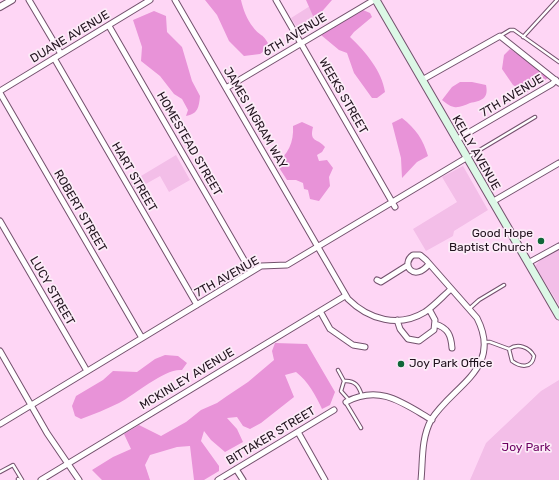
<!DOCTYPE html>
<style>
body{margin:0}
canvas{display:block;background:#fed6f5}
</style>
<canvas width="559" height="480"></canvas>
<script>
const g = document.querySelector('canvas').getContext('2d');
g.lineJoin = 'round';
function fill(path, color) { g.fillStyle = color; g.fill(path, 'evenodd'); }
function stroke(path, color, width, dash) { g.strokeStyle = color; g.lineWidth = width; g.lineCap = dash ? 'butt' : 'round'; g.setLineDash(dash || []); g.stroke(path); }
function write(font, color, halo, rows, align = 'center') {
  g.font = font + ' Rubik,sans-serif'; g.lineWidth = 3.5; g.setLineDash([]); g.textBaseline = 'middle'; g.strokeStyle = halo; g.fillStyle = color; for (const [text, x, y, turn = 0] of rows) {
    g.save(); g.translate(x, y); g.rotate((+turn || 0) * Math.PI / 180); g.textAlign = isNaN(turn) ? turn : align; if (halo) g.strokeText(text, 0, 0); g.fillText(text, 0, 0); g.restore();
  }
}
fill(new Path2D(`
 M310,6L321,23L302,35L291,18Z
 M176,155L190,180L169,192L160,176L135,190L131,182Z
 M463,166L488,210L454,231L453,236L426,251L413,229L457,202L442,177Z
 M559,248V305L535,266L541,259Z
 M559,380V480H470L486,443L541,391Z`), '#f3bee8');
fill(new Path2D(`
 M205,0H241C243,9 247,20 253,27C260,37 263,32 270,47L260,54L244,56L229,41L217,15Z
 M306,0H332L318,16H313Z
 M363,10L370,13L372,17L354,32L350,37C365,51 382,71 385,92L377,98H372L354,73L347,53L339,50L321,35L334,26Z
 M154,11L166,16L167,32L182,47L192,81L200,96C199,107 198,114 186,116L188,110L182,99L174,94L160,76L141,61L142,47L133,20Z
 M510,49L524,58L548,78L527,92H524L513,85L502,69L504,55Z
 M460,82H472L486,85C489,99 481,101 470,103C465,105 459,108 454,107C449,106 446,103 442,100L452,87Z
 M402,118C416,129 423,139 428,156L417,162L402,178L401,158L392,123Z
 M302,122L313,127C309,143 318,138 325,147L322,152L317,155L319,161L327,160L333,168L329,177L330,186L319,201L310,199L308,190L304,189L303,183L296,180H287L276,163C288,155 294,142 293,126Z
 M275,343L307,344L335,392L330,405L322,409C316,396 308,381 296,372L285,375L294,397L261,423L250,429L243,426L237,417L227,418L237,429L243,442L225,452L211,440L204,431L201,441L219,466V471L204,480H194L190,446L177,447L150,455L145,465L150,480H102L92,470L113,457L131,449L124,434L139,425L161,436L186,422L201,410L217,403L227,396L248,382L274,360L272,351Z
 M165,355L178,356L187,363L182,370C165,368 136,394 119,403C107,409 94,414 81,419L75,416L72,406L76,396L103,380L113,371L137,372L155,359Z`), '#e893d8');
const service = new Path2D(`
 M500,36L510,30H514L559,62
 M523,37L557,0
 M468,157L535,117
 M469,309L479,300L504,285
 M484,342H490L509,349L512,361C520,367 532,369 534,356C529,347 518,343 509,349
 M338,370L344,381
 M349,400L341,391L344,381C355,380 359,386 362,396
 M346,403L361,428
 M0,472L13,465L22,480
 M18,479L19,480`);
const minor = new Path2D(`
 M29,0L61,54
 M175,0L348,299C369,320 399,328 425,312C434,306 442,297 451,289
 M276,0L395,207
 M109,26L251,272
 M54,58L197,305
 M422,80L500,36L559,83
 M226,88L374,0
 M0,91L150,0
 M0,93L142,338
 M456,140L552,84L556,80
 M492,202L559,163
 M0,221L87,371
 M528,263L559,246
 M377,280L381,282L408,265
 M320,311L330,329L353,345L365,347
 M397,320L400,329L408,339L419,341L434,330L435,320L429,309
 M435,324C448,328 451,335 452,348
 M0,351L47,433L79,480
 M346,402C380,384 403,403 432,420
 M0,424L261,266L287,265L466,158
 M298,432L325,480
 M236,469L243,480
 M41,480L345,296
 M218,480L334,410
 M421,480C423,460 421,439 431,420C453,385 503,369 477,318L426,260L420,255H413C400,264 414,283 429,264`);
const tertiary = new Path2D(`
 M0,7L12,0`);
const secondary = new Path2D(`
 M376,0L559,316`);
stroke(service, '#73516d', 4.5);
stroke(minor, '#73516d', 7);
stroke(tertiary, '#73516d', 8);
stroke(secondary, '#73516d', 9);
stroke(service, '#fff', 2.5);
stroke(minor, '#fff', 5);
stroke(tertiary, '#fff', 6);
stroke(secondary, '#dcf8e6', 7);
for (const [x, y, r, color] of [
 [541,241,4,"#0f6638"],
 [401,364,4,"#0f6638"]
]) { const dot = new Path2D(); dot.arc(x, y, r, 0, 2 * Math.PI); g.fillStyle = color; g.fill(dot); stroke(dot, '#fcecf8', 1.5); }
write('12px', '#22141f', '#fcecf8', [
 ["6TH AVENUE",295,35,-31],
 ["DUANE AVENUE",70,37,-31],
 ["WEEKS STREET",343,96,60],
 ["7TH AVENUE",512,96,-31],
 ["JAMES INGRAM WAY",255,118,60],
 ["HOMESTEAD STREET",189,144,60],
 ["KELLY AVENUE",476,153,60],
 ["HART STREET",134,177,60],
 ["ROBERT STREET",80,211,60],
 ["7TH AVENUE",227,277,-29],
 ["LUCY STREET",52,291,60],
 ["MCKINLEY AVENUE",187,379,-31],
 ["BITTAKER STREET",271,436,-31]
]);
write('12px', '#22141f', '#fcecf8', [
 ["Good Hope",533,234],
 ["Baptist Church",533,248],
 ["Joy Park Office",409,364,"left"]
], 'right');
write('12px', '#6c0061', '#fcecf8', [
 ["Joy Park",526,448]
]);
</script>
